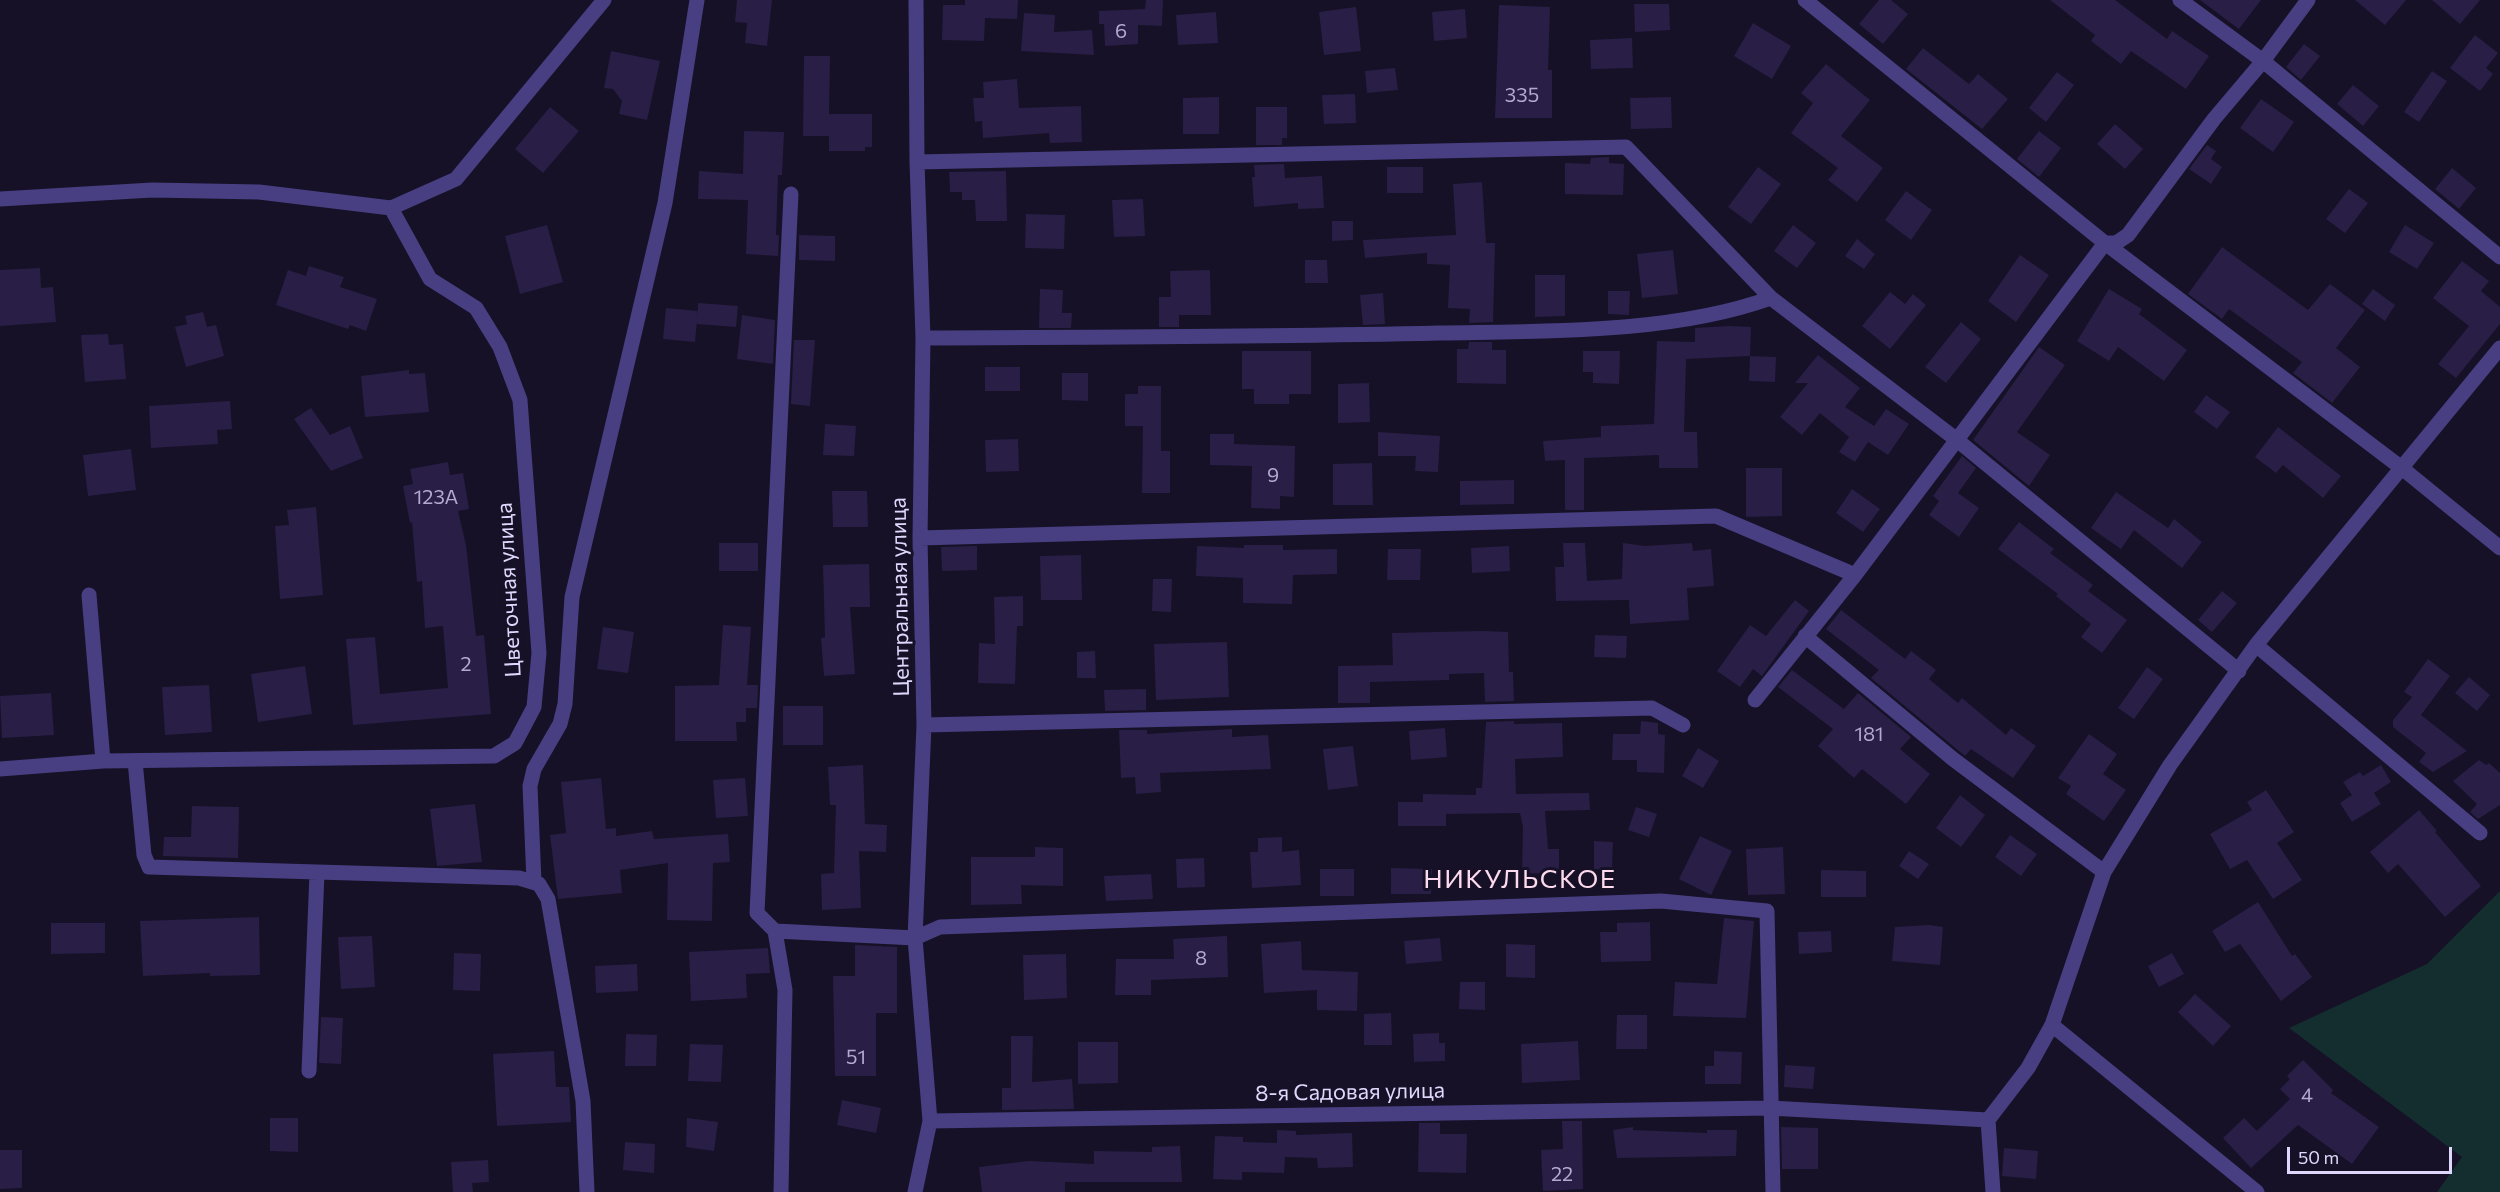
<!DOCTYPE html>
<meta charset="utf-8">
<style>
body{margin:0}
#map{position:relative;width:2500px;height:1192px;overflow:hidden;background:#161126;font-family:Commissioner,sans-serif}
canvas{display:block}
.scale{position:absolute;left:2287px;top:1147px;width:165px;height:27px;box-sizing:border-box;border:3px solid #dfd8fd;border-top:0;padding-left:8px;font-size:18px;line-height:21px;white-space:nowrap;color:#dfd8fd;-webkit-text-stroke:4px #161126;paint-order:stroke}
</style>
<div id="map">
<canvas width="2500" height="1192"></canvas>
<div class="scale">50 m</div>
</div>
<script>
const g = document.querySelector('canvas').getContext('2d');
g.lineJoin = 'round';
function fill(path, color) { g.fillStyle = color; g.fill(path, 'evenodd'); }
function stroke(path, color, width, dash) { g.strokeStyle = color; g.lineWidth = width; g.lineCap = dash ? 'butt' : 'round'; g.setLineDash(dash || []); g.stroke(path); }
function write(font, color, halo, rows, align = 'center') {
  g.font = font + ' Commissioner,sans-serif'; g.lineWidth = 6; g.setLineDash([]); g.textBaseline = 'middle'; g.strokeStyle = halo; g.fillStyle = color; for (const [text, x, y, turn = 0] of rows) {
    g.save(); g.translate(x, y); g.rotate((+turn || 0) * Math.PI / 180); g.textAlign = isNaN(turn) ? turn : align; if (halo) g.strokeText(text, 0, 0); g.fillText(text, 0, 0); g.restore();
  }
}
fill(new Path2D(`
 M2500,891V1192H2437L2462,1157L2289,1028L2427,964Z`), '#142e2f');
fill(new Path2D(`
 M737,0H772L767,46L745,43L747,23L735,22Z
 M965,0H1018L1017,19L985,18L984,41L942,40L943,5H965Z
 M1146,0H1163L1162,26L1138,25V44L1105,46L1104,24H1099V11L1145,9Z
 M1879,0H1891L1908,14L1883,44L1859,24Z
 M2050,0H2115L2167,39L2172,31L2209,56L2186,89L2131,51L2121,64L2091,41L2095,35Z
 M2200,0H2261L2239,29Z
 M2355,0H2406L2385,25Z
 M2432,0H2480L2460,24Z
 M1634,4H1669L1670,30L1635,32Z
 M1499,5L1550,7L1548,70H1552V118H1495Z
 M1356,7L1361,51L1324,55L1319,12Z
 M1465,9L1467,38L1434,41L1432,12Z
 M1216,12L1218,43L1178,45L1176,15Z
 M1024,13L1055,15L1054,32L1092,30L1094,55L1021,51Z
 M1753,23L1791,46L1772,79L1734,56Z
 M2475,35L2498,53L2486,68L2493,74L2480,91L2450,68Z
 M1632,38L1633,68L1591,69L1590,40Z
 M2304,44L2320,56L2301,80L2286,67Z
 M1923,48L1969,84L1978,74L2008,99L1982,129L1906,69Z
 M611,51L660,61L647,120L619,114L622,101L613,89L604,88Z
 M804,56H830L829,114H872V147H865V151H829V136H803Z
 M1826,64L1870,100L1841,136L1883,168L1857,202L1828,180L1838,168L1791,133L1813,103L1801,93Z
 M1395,68L1398,90L1367,93L1365,71Z
 M2432,71L2447,81L2419,122L2404,112Z
 M2057,72L2074,85L2046,122L2029,108Z
 M1017,79L1019,108L1081,106L1082,142L1050,143L1049,133L983,138L982,121L975,122L973,98H984L983,82Z
 M2353,85L2379,106L2363,126L2337,104Z
 M1355,94L1356,123L1324,124L1322,95Z
 M1219,97V134H1183V98Z
 M1671,97L1672,128L1631,129L1630,98Z
 M2261,99L2294,122L2273,152L2240,128Z
 M550,107L579,131L543,173L515,149Z
 M1256,107H1287V138H1282V145H1256Z
 M2115,124L2143,149L2125,169L2097,144Z
 M744,131L784,132L782,175H778L776,235H779L778,256L746,254L748,200L698,199L699,171L743,174Z
 M2039,131L2061,148L2039,177L2017,159Z
 M2207,145L2216,151L2211,159L2222,167L2211,184L2189,169Z
 M1609,157V163L1624,164L1623,195L1565,194V163L1590,164L1591,158Z
 M1284,164L1285,178L1322,176L1324,208L1298,209V203L1254,207L1252,177H1255L1254,165Z
 M1387,167H1423V193H1387Z
 M1758,167L1781,184L1751,224L1728,207Z
 M2452,168L2476,188L2459,209L2435,189Z
 M1006,171L1007,221H976L975,200H962V192H950L949,172Z
 M1482,182L1486,243H1495L1493,322L1469,323L1470,309L1448,308L1450,265L1427,264V253L1365,258L1363,240L1456,235L1453,184Z
 M2349,189L2368,203L2345,233L2326,219Z
 M1906,191L1932,210L1911,240L1885,220Z
 M1143,199L1145,236L1114,237L1112,200Z
 M1026,214L1065,215L1064,249L1025,248Z
 M1332,221H1353V240L1332,241Z
 M547,225L563,282L520,294L505,236Z
 M1793,225L1816,243L1797,268L1774,251Z
 M2405,225L2434,243L2417,269L2389,252Z
 M799,235L835,236V261L799,260Z
 M1857,239L1875,254L1864,269L1845,256Z
 M2222,247L2308,310L2330,284L2365,310L2336,348L2360,367L2332,403L2293,373L2302,362L2229,309L2222,319L2188,294Z
 M1673,250L1678,294L1642,298L1637,254Z
 M2020,255L2049,275L2016,322L1988,301Z
 M1305,260H1327L1328,283H1305Z
 M2462,261L2489,281L2481,291L2500,307V324L2456,378L2438,364L2469,326L2433,298Z
 M309,266L344,277L340,287L377,299L366,331L350,325L348,329L276,305L288,270L306,276Z
 M40,268L41,288L53,287L56,322L0,326V270Z
 M1210,270L1211,315H1179V327H1159V297H1171L1170,271Z
 M1535,275H1565V316L1535,317Z
 M1040,289L1063,290L1062,313H1072L1071,328H1039Z
 M2109,289L2142,309L2139,314L2187,350L2164,381L2118,347L2109,361L2077,341Z
 M2373,289L2395,305L2385,321L2362,304Z
 M1608,291H1630L1629,315L1608,314Z
 M1890,292L1905,304L1913,294L1926,305L1890,349L1862,326Z
 M1383,293L1385,324L1363,325L1360,295Z
 M698,303L738,306L736,327L697,324Z
 M666,308L698,311L695,342L663,339Z
 M203,312L207,327L216,325L224,356L186,367L175,327L187,324L185,316Z
 M742,315L775,320L773,364L737,359Z
 M1961,322L1981,339L1946,383L1925,367Z
 M1729,326L1751,327L1750,356L1686,359L1684,432H1697L1698,468H1659V455L1584,458V510H1565V460L1545,461L1543,441L1601,437V426L1654,424L1657,341L1695,342V328Z
 M108,334L109,345L123,344L126,379L85,382L81,335Z
 M794,340H815L810,406L791,404Z
 M1469,342H1492V350H1506V384L1457,383V349H1468Z
 M2039,347L2065,365L2017,432L2050,455L2029,486L1973,440Z
 M1242,351H1311V394H1289V404H1254V389H1242Z
 M1583,351H1620L1619,384L1593,383V372H1583Z
 M1818,355L1860,388L1845,407L1874,426L1886,409L1909,424L1888,455L1868,442L1855,462L1839,452L1849,437L1820,413L1802,435L1780,417L1808,383H1795Z
 M1750,356L1776,357L1775,382L1749,381Z
 M985,367H1020V391H985Z
 M409,370V374L425,373L429,412L365,417L361,376Z
 M1062,373H1088V401L1062,400Z
 M1369,383L1370,422L1338,423V384Z
 M1138,386H1161V451H1170V493H1142L1143,426H1125V394H1138Z
 M2206,395L2230,412L2217,429L2194,412Z
 M230,401L232,429L217,430L218,444L151,448L149,406Z
 M311,408L330,435L350,426L363,458L331,471L294,419Z
 M825,424L856,426L854,456L823,455Z
 M2278,427L2341,476L2323,498L2283,465L2276,473L2255,457Z
 M1378,432L1440,436L1438,472L1415,471L1416,456H1378Z
 M1210,434H1234V444L1295,446L1294,497L1280,496V509L1251,508L1252,466L1210,465Z
 M1018,439L1019,471L986,472L985,440Z
 M131,449L136,490L88,496L83,455Z
 M1962,456L1976,468L1958,493L1979,508L1959,537L1929,515L1939,501L1933,496Z
 M448,462L450,475L463,473L469,509L458,511L466,545L476,636L484,635L491,714L353,725L346,639L375,637L380,694L448,688L443,626L425,628L422,581L417,582L412,522L410,523L403,486L413,484L410,469Z
 M1372,463L1373,505H1333V464Z
 M1746,468H1782V516L1746,517Z
 M1514,480V504L1460,505V481Z
 M1852,489L1880,509L1863,532L1836,513Z
 M832,491H867L868,527H833Z
 M2116,492L2168,528L2174,519L2202,542L2182,568L2134,530L2121,549L2091,528Z
 M316,507L323,595L280,599L275,526L289,525L287,510Z
 M2019,522L2054,549L2050,553L2093,585L2088,591L2127,620L2102,653L2081,637L2091,624L2056,596L2058,594L1998,549Z
 M719,543H758V571H719Z
 M1563,543H1585L1587,581L1622,579L1623,543L1645,546L1692,543L1693,551L1711,549L1714,586L1687,588L1689,620L1630,624L1629,600L1556,601L1555,567H1564Z
 M1244,545H1283V550L1337,549V574L1293,575L1292,604L1243,603V578L1196,576L1197,546L1244,548Z
 M977,546V570L942,571L941,547Z
 M1509,546L1510,571L1472,573L1471,548Z
 M1388,549H1421L1420,580H1387Z
 M1081,555L1082,600H1041L1040,556Z
 M869,564L870,607H850L855,674L824,676L821,638L825,637L823,565Z
 M1153,579H1172L1171,612L1152,611Z
 M2222,591L2237,603L2212,632L2198,620Z
 M1023,596V626H1017L1015,684L978,683L979,643L995,644L994,597Z
 M1795,600L1809,611L1762,676L1753,669L1740,687L1717,671L1750,625L1766,636Z
 M1841,610L1905,659L1911,651L1936,670L1929,679L1958,703L1962,698L2006,735L2011,728L2036,746L2013,778L1971,749L1965,756L1871,678L1879,670L1826,629Z
 M723,625L751,627L747,685H758L757,708H746V722H736L737,741H675V686L719,685Z
 M603,627L634,632L628,673L597,669Z
 M1482,631L1508,632L1509,672H1513L1514,701L1485,702L1484,673L1449,674V680L1370,682V703H1338V666L1393,665L1392,633Z
 M1595,635L1627,636L1626,658L1594,657Z
 M1227,642L1229,697L1156,700L1154,644Z
 M1095,651L1096,678H1077V652Z
 M2428,659L2450,676L2421,715L2467,751L2433,772L2419,762L2426,753L2393,727V720L2412,697L2404,692Z
 M305,666L312,714L258,722L251,674Z
 M2147,667L2163,679L2134,719L2118,708Z
 M1792,670L1844,709L1858,693L1911,737L1900,749L1930,774L1906,804L1862,769L1854,778L1818,746L1833,729L1778,687Z
 M2469,677L2490,695L2477,711L2455,693Z
 M209,685L212,732L165,735L162,687Z
 M1146,689V710L1105,711L1104,690Z
 M51,693L54,735L2,738L0,696Z
 M783,706H823V745H783Z
 M1514,721V724L1562,723L1563,757L1515,759L1516,794L1589,793L1590,810L1545,811L1548,849H1559V874L1522,873L1523,827L1520,813L1446,814V826H1398V802H1423V794L1476,795V788H1482L1486,722Z
 M1641,721L1658,723V734L1665,735L1664,773L1637,772V760H1612L1613,734H1640Z
 M1445,728L1447,757L1411,760L1409,731Z
 M1232,729V737L1268,735L1271,769L1160,773L1161,792L1136,794L1135,777L1121,778L1119,730H1147V734Z
 M2089,734L2117,754L2103,774L2126,790L2104,821L2066,794L2071,786L2058,778Z
 M1353,746L1358,786L1328,790L1323,749Z
 M1698,748L1719,761L1703,788L1682,776Z
 M2479,760L2486,765L2489,763L2500,773V805L2478,819L2470,812L2477,804L2453,781Z
 M863,765L865,824L887,825L886,852L859,851L861,908L822,910L821,874L834,873L836,805H830L828,767Z
 M2381,765L2391,782L2374,793L2381,804L2352,822L2340,803L2352,795L2343,782L2360,772L2363,776Z
 M601,778L606,829L616,828V836L652,831L654,839L728,834L730,862L713,863L712,921L667,920L668,863L620,870L622,893L558,899L550,835L566,833L561,782Z
 M745,778L748,816L716,818L713,780Z
 M2266,790L2294,832L2277,843L2302,880L2273,899L2247,860L2230,869L2210,834L2252,810L2247,802Z
 M1960,795L1985,815L1961,847L1936,828Z
 M475,804L482,862L437,866L430,809Z
 M192,806L239,807L238,858L163,856L164,837H191Z
 M1636,807L1657,814L1649,837L1628,830Z
 M2419,810L2437,831L2435,832L2481,886L2445,917L2398,864L2388,873L2370,852Z
 M2010,835L2037,854L2021,876L1995,857Z
 M1700,836L1732,851L1711,895L1679,879Z
 M1282,837V852L1299,850L1301,885L1252,888L1250,852H1258V838Z
 M1594,841L1613,842L1612,870L1594,869Z
 M1035,847L1063,848V886L1021,885L1022,904L971,905V857H1035Z
 M1783,847L1785,894L1748,895L1746,849Z
 M1909,851L1929,864L1918,879L1899,866Z
 M1204,858L1205,887L1177,888L1176,859Z
 M1391,868L1432,869L1431,894H1391Z
 M1320,869H1354V896H1320Z
 M1821,870L1866,871V897H1821Z
 M1151,874L1153,899L1106,901L1104,876Z
 M2258,902L2292,956L2295,954L2312,977L2281,1001L2240,944L2225,952L2212,931Z
 M259,917L260,975L210,976V973L143,976L140,921Z
 M1724,918L1754,921L1746,1018L1673,1016L1675,982L1717,984Z
 M1650,922L1651,961L1601,962L1600,932H1617V923Z
 M51,923H105V953L51,954Z
 M1929,925L1943,927L1940,965L1892,961L1895,927Z
 M1831,931L1832,952L1799,954L1798,932Z
 M372,936L375,987L341,989L338,937Z
 M1227,936L1228,977L1151,980V995H1115L1116,959H1174L1173,939Z
 M1440,938L1442,961L1406,964L1404,941Z
 M1301,941L1302,970L1358,972L1357,1011L1317,1010V990L1264,993L1261,944Z
 M1506,944L1535,945V978L1506,977Z
 M855,945L897,947V1013H876V1076H835L833,976H855Z
 M768,948L770,973L746,974L747,998L691,1001L689,952Z
 M454,953L481,954L480,991L453,990Z
 M2172,953L2184,974L2159,987L2148,966Z
 M1066,954L1067,998L1024,1000L1023,955Z
 M637,964L638,991L596,993L595,966Z
 M1460,982H1485V1010L1459,1009Z
 M2195,994L2231,1026L2213,1046L2178,1012Z
 M1391,1013L1392,1045H1364V1014Z
 M1617,1015H1647V1049H1616Z
 M321,1017L343,1018L341,1064L319,1063Z
 M1439,1033V1043H1445V1061L1414,1062L1413,1034Z
 M626,1034L657,1035L656,1066H625Z
 M1011,1036H1033L1032,1082L1072,1079L1074,1109L1002,1110V1088H1011Z
 M1578,1041L1580,1080L1522,1083L1521,1044Z
 M1078,1042H1118V1083L1078,1084Z
 M690,1044L723,1045L721,1082L688,1081Z
 M554,1051L556,1087H569L571,1122L497,1126L493,1054Z
 M1714,1051L1742,1052L1741,1084H1705V1066H1714Z
 M2303,1060L2333,1090L2331,1093L2379,1127L2352,1164L2298,1125L2251,1168L2223,1138L2244,1118L2257,1131L2290,1099L2280,1089L2290,1079L2287,1076Z
 M1785,1065L1815,1067L1813,1089L1784,1087Z
 M842,1100L881,1108L876,1133L837,1125Z
 M270,1118H298V1152L270,1151Z
 M687,1118L718,1122L714,1151L686,1147Z
 M1562,1121H1582L1583,1189L1543,1191L1541,1150L1563,1149Z
 M1419,1123H1440V1134H1467L1466,1173L1418,1172Z
 M1633,1127V1130L1707,1133V1130H1737L1736,1156L1617,1158L1613,1130Z
 M1781,1127L1818,1128V1169H1782Z
 M1277,1130L1296,1131V1135L1352,1133L1353,1167L1318,1168L1317,1158L1285,1157L1284,1173L1242,1172V1180L1213,1179L1215,1136L1243,1137V1142L1277,1143Z
 M625,1142L655,1144L654,1173L623,1170Z
 M1180,1146L1182,1182H1065V1192H982L979,1167L1029,1161L1094,1164V1151L1152,1152V1147Z
 M2004,1148L2038,1151L2036,1179L2002,1176Z
 M0,1150H22V1188L0,1189Z
 M488,1160L489,1182L472,1183L473,1192H453L451,1162Z`), '#291e46');
stroke(new Path2D(`
 M1805,0L2105,243L2403,469L2500,548
 M2180,0L2263,61L2500,257
 M917,162L1626,147L1771,298L1957,440L2239,671
 M791,194L757,913L775,931L915,938L940,927L1661,901L1767,911L1773,1192
 M0,199L152,190L259,192L391,208
 M391,208L456,179L604,0
 M923,338C1095,337 1267,337 1439,333C1545,331 1670,334 1771,298
 M920,538L1716,516L1855,575
 M89,595L103,761
 M1805,636L1953,759L2104,872
 M2256,645L2480,833
 M1755,700L1855,575L2105,243H2116L2128,235L2214,119L2263,61L2308,0
 M924,725L1652,708L1683,725
 M135,761L144,855L149,867L519,878L539,884L548,899L583,1101L587,1192
 M0,769L103,761L494,756L515,743L534,707L539,653L520,400L500,347L476,308L430,279L391,208
 M534,882L530,786L534,769L560,724L565,704L572,597L665,203L697,0
 M775,931L785,990L781,1192
 M2052,1025L2257,1192
 M309,1071L317,873
 M930,1121L1770,1108L1988,1120
 M915,1192L930,1121L915,938L924,725L920,538L923,338L917,162L916,0
 M1993,1192L1988,1120L2028,1068L2052,1025L2104,872L2170,765L2256,645L2500,348`), '#473f82', 15);
write('20px', '#b2aacf', null, [
 ["6",1121,31],
 ["335",1522,95],
 ["9",1273,475],
 ["123А",436,497],
 ["2",466,664],
 ["181",1869,734],
 ["8",1201,958],
 ["51",856,1057],
 ["4",2307,1095],
 ["22",1562,1174]
]);
write('22px', '#dfd8fd', '#161126', [
 ["Цветочная улица",509,590,-93],
 ["Центральная улица",900,597,-91],
 ["8-я Садовая улица",1350,1092,-1]
]);
g.letterSpacing = '1.5px';
write('26px', '#fddaed', '#161126', [
 ["НИКУЛЬСКОЕ",1520,879]
]);
g.letterSpacing = '0px';
</script>
